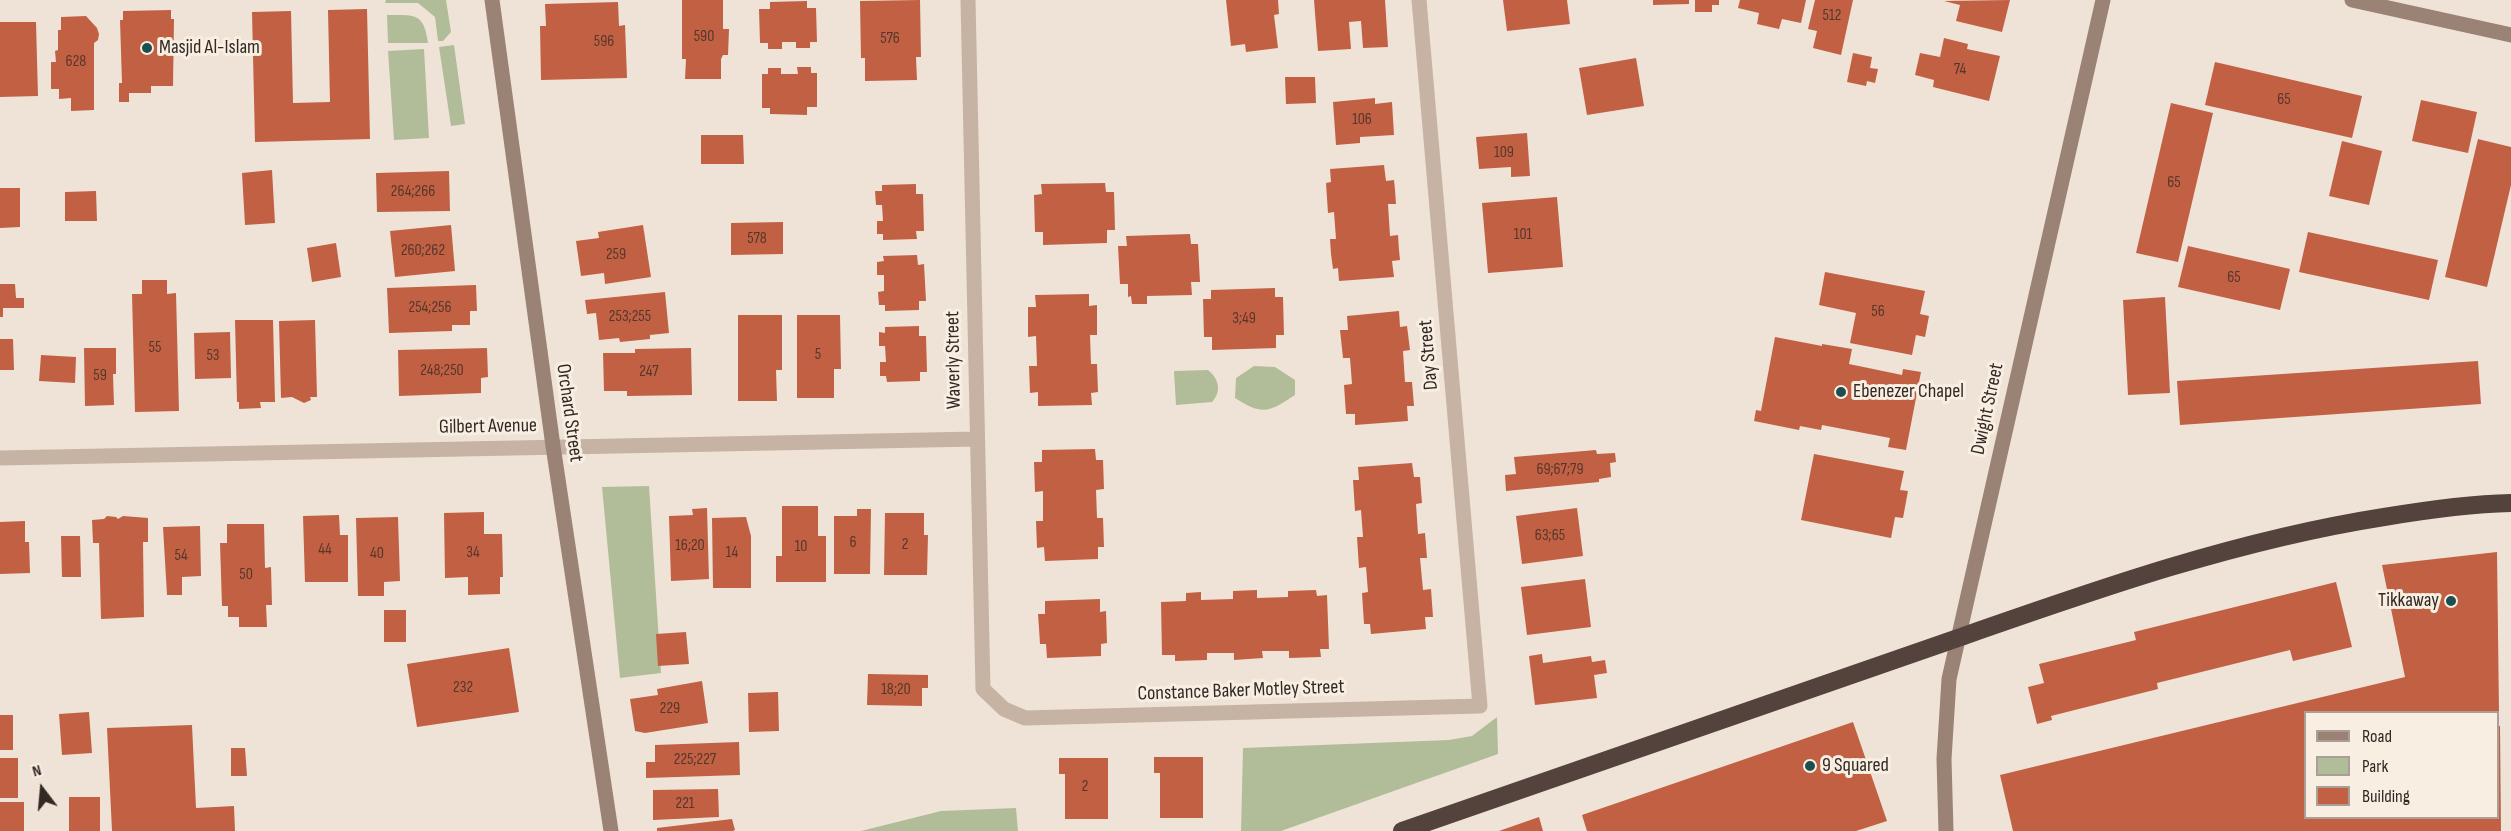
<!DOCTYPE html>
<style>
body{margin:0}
#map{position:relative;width:2511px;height:831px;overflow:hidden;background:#efe3d7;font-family:"Sofia Sans Condensed",sans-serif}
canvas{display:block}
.legend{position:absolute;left:2304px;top:711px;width:195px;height:108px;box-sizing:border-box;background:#f8eee2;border:2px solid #a99f96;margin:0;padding:8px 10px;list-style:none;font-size:18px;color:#322925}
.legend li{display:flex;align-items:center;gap:12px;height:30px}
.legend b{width:30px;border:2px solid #a99f96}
.north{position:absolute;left:12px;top:759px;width:60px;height:60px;-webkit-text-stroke:4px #f8eee2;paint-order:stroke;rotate:344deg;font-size:16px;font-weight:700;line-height:24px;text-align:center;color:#322925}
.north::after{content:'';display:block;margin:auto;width:21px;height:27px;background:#322925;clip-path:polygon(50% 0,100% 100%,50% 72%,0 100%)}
</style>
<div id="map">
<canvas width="2511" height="831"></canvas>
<ul class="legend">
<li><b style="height:8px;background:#9a8275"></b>Road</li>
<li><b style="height:16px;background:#b1bd98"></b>Park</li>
<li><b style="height:16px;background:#c16043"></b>Building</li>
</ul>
<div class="north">N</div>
</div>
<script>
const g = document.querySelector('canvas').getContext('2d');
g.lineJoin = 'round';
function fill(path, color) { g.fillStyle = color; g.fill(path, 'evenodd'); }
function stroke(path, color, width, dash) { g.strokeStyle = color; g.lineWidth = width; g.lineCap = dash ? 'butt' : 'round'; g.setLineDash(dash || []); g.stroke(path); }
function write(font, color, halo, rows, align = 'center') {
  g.font = font + ' "Sofia Sans Condensed",sans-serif'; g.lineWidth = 6; g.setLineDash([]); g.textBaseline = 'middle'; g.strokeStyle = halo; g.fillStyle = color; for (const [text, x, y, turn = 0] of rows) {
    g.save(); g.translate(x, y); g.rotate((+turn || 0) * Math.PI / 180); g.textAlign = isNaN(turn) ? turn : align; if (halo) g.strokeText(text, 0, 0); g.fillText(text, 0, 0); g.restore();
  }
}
fill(new Path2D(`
 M386,0H446L451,32L443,41H438L435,17L418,3H385Z
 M387,15C414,15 424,12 428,43H388Z
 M454,45L465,124L451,126L439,47Z
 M424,49L429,138L394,140L388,51Z
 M1254,366L1275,367L1295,380V395C1269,412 1263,416 1235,398L1236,378Z
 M1208,370C1219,379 1222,391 1212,402L1176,405L1174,371Z
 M649,486L661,673L620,678L602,487Z
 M1497,717L1498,754L1281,831H1241L1243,748L1449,740L1472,736Z
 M1016,808L1018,831H861L941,811Z`), '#b1bd98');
fill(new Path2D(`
 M682,0H723V29H729L728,55H723L721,59V79H685L686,59H682Z
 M920,0L921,57H916L917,80L865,81V58H861L860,1Z
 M1226,0H1278L1279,14L1274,15L1278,48L1246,52L1245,44L1231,46Z
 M1314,0H1385L1388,47L1363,48L1361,21L1349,22L1351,49L1318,51Z
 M1503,0H1567L1570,24L1507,31Z
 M1653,0H1689V4L1653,5Z
 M1695,0H1719V5H1712V12H1695Z
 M1740,0H1806L1801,23L1782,19L1779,29L1757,24L1759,13L1738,8Z
 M1815,0H1853L1841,55L1813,48L1817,31L1808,29Z
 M2010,0L2002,32L1956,21L1960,5L1944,1Z
 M807,1V8H816L817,42H810V48H796V42H782V49H768V43H760L759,9H770V2Z
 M618,2L619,26L625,25L627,78L541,80L540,26H546L545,4Z
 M367,9L370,139L255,142L252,12L291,11L293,103L330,102L328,10Z
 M171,10V19H174L173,86H151V93H129V102H119V83H122L120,20H123V11Z
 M86,16L97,28L99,34L98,40L94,43V110L71,111V98L59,99V89H51V62H56L55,51L58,50V30H61V17Z
 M0,22H36L38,96L0,97Z
 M1944,38L1968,44L1967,49L2000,56L1989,101L1933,87L1934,80L1915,75L1920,53L1940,57Z
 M1853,53L1872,57L1870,68L1878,69L1875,83L1867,81L1866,86L1847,82Z
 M1636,58L1644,106L1587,115L1579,68Z
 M2215,62L2362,96L2352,138L2205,105Z
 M797,67H811V73H817V107H807V115L770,114V108H762V74H768V68H781V74H798Z
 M1285,77H1315L1316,103L1286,104Z
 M1375,98V104L1392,102L1394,135L1360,137V143L1336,145L1333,102Z
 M2421,100L2477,112L2468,153L2412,141Z
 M2171,103L2213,113L2178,262L2136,253Z
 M1527,133L1530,176L1511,177V167L1479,169L1476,137Z
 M701,135H743L744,164H701Z
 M2478,139L2511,147V185L2487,287L2445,277Z
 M2342,141L2382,151L2369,205L2329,196Z
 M1384,165L1386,181L1394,180L1395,190L1396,204H1388L1390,236L1398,235L1399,250L1400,260L1392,261L1394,277L1339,281L1338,268L1333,269L1331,254L1330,239H1336L1334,212L1328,213L1326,183L1331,182L1330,169Z
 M272,170L275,223L245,225L242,173Z
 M449,171L450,211L377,212L376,173Z
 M1105,183L1106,192H1114L1115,230H1107V243L1043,245V232H1035L1034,195L1042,194L1041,184Z
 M916,184V194H923L924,231H916L917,239L883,240V234H877V221H883L882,205H876L875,191H882V185Z
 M0,188H20V227L0,228Z
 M96,191L97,221H65V192Z
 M1557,197L1563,267L1488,273L1482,203Z
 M783,222V254L731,255V223Z
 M451,225L455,271L395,277L390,231Z
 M643,225L651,277L605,284L604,273L581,276L576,241L599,238L598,232Z
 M2308,232L2438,260L2429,300L2299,272Z
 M1190,234L1191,244H1198L1200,282H1191L1192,295L1147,296V304H1132L1131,296L1128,297V284H1120L1118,246H1127L1126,236Z
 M336,243L341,277L312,282L307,248Z
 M2188,246L2290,269L2280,310L2178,287Z
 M917,255L918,265L924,264L926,301H919V310L885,311V305H879L878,292L884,291V275H877V262L884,261L883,256Z
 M1825,272L1925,291L1920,314L1929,316L1925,337L1916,335L1912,355L1850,343L1856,313L1819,305Z
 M142,280H167V294L176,293L179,411L135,412L132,294H142Z
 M0,284H15L16,298H24V308H3V317H0Z
 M476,285L477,311H470V325H452V331L389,333L387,288Z
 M1275,288V297H1283L1284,335H1276V348L1212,350V337H1204L1203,299H1211V290Z
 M665,292L669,333L650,335V339L620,342L619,338L599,340L596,313L587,314L585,300Z
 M1089,294V306L1097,305V335H1090L1091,364H1097L1098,392L1091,393L1092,405L1038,406V392L1030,393L1029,366H1037L1036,336L1028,337V307H1036L1035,295Z
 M2165,297L2170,393L2128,395L2123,300Z
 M1399,311L1400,327L1407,326L1410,350L1403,351L1405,382H1412L1414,406H1407L1408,421L1355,425V414H1346L1344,385L1352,384L1350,358H1343L1340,330H1348L1347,316Z
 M738,315H782V370H776L777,401H738Z
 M797,315H840L841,369H834V398H797Z
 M235,320H273L275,402H260L261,408L239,409V402H237Z
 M315,320L317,397H310L311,400L304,403L292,397L281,398L279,321Z
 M919,326V336H926L927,372H920V381L887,382L886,376H880V362H886L885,346H879V332L885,333V327Z
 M230,332L231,378L195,379L194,333Z
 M1775,337L1822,346V344L1852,349L1849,364L1902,375L1903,369L1921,372L1906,450L1888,447L1890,438L1822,425L1821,430L1800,426L1799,430L1754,421L1756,410L1761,411Z
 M0,339H13L14,370H0Z
 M84,348H116V374H113L114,405L85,406Z
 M487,348L488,377L481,378V393L399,396L398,350Z
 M691,348L692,395L627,396V391H604L603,353H635V349Z
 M41,355L76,357L75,383L39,381Z
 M2478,361L2481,404L2180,425L2177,381Z
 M1095,449L1096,460H1103L1104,489L1096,490L1097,518H1103L1104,547H1098V559L1045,561L1044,547L1037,548L1036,521H1043V491L1035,492L1034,462H1042V450Z
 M1596,450L1597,454L1615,453L1616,462L1610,463L1611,477L1599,479V482L1506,491L1505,475L1516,474L1514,457Z
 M1814,454L1904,471L1900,490L1908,491L1903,518L1895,517L1891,538L1801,520Z
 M1412,463L1414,477H1420L1421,491L1422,503L1416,504L1418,534L1425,533L1427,558H1420L1423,590L1431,589L1433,617H1425L1426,629L1371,634L1370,624H1364L1362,593L1368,592L1366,567L1359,568L1357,537H1363L1361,510L1355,511L1353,480H1359L1358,467Z
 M782,506H818V536H826V582H776V556H782Z
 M707,508L709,579L671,581L669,516L693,515L692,509Z
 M1577,508L1583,556L1522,564L1516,516Z
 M857,509H871L870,574H834V516H857Z
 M484,512V534H502L503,577H500V594L468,595V577L445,578L444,513Z
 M885,513H924V535H928L927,575H884Z
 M339,515L340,535H348V582H305L303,516Z
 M107,516L116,517L118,519L123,516L148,518V542H143L144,617L101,619L99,543H93L92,520L104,519Z
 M398,517L400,581L384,582V596H358L356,518Z
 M746,517L751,536V588H713L712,518Z
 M25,521V542H29L30,573L0,574V522Z
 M227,524H264L265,568L271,567L272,605H266L267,627H239V617H228V606H222L220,543H227Z
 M200,526L201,576L182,577V595H167L163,527Z
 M61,536H80L81,577H62Z
 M2497,552L2499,712H2306V818H2498V726H2500L2501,831H2013L2000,775L2405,677L2382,565Z
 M1585,579L1591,627L1527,635L1521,587Z
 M2336,582L2352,647L2293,661L2290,650L2157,683L2158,689L2051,716L2052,720L2037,724L2028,687L2044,683L2039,664L2136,640L2134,632Z
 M1257,590V598L1288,597V591L1316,590L1317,596L1327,595L1329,649H1320L1321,657L1289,658V651H1262L1263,658L1248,659L1234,660V653H1207V660L1175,661V655H1162L1161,602L1186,601V593L1201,592V600L1233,599V591Z
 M1100,599V612L1106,611L1107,643L1101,644V656L1047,658L1046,644H1040L1039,628L1038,614H1045V601Z
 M384,610H406V642H384Z
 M686,632L689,664L658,666L656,634Z
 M509,648L519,712L417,727L407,664Z
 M1542,654L1543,663L1591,656L1592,662L1605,660L1607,673L1594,675L1597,698L1535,705L1529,656Z
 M868,674L928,675V688H922V706L867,705Z
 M702,681L708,723L645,733L635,731L630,699L658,695L657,689Z
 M778,692L779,731L749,732L748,693Z
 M89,712L92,753L62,755L59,714Z
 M0,715H13V750H0Z
 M1853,722L1887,821L1856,831H1587L1582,815Z
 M192,725L196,808L234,806L235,831H112L107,728Z
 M739,742L740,775L646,778V762H655V745Z
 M231,748H245L247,776H231Z
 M1154,757H1203V818H1160V773H1154Z
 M0,758H18V798H0Z
 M1059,758H1108V819H1065V774H1059Z
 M718,789L719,817L653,820V790Z
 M69,797H100V831H69Z
 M0,802H24V831H0Z
 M1539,817L1543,831H1499Z
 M732,819L735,830L733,831H657V828Z`), '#c16043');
stroke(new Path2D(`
 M968,0L983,689L1004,709L1025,718L1480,706L1419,0
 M0,458L977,439`), '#c6b3a4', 15);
stroke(new Path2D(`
 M492,0L553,446L611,831
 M2352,0L2511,35
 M1946,831L1944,759L1949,679L2103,0`), '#9a8275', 15);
stroke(new Path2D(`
 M1402,831C1587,767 1773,704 1958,638C2098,589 2237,540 2384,517C2426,510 2468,504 2511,503`), '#53433c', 18);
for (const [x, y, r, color] of [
 [147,48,6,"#1d4f51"],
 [1841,392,6,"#1d4f51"],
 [2451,601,6,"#1d4f51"],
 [1810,766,6,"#1d4f51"]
]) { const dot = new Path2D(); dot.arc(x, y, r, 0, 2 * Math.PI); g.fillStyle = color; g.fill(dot); stroke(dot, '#f8eee2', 2); }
write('16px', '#56372c', null, [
 ["512",1832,16],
 ["590",704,37],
 ["576",890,39],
 ["596",604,42],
 ["628",76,62],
 ["74",1960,70],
 ["65",2284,100],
 ["106",1362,120],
 ["109",1504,153],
 ["65",2174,183],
 ["264;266",413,192],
 ["101",1523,235],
 ["578",757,239],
 ["260;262",423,251],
 ["259",616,255],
 ["65",2234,278],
 ["254;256",430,308],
 ["56",1878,312],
 ["253;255",630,317],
 ["3;49",1244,319],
 ["55",155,348],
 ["5",818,355],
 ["53",213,356],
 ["248;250",442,371],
 ["247",649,372],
 ["59",100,376],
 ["69;67;79",1560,470],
 ["63;65",1550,536],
 ["6",853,543],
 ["2",905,545],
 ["16;20",690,546],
 ["10",801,547],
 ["44",325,550],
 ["34",473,553],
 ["14",732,553],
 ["40",377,554],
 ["54",181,556],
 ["50",246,575],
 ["232",463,688],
 ["18;20",896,690],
 ["229",670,709],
 ["225;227",695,760],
 ["2",1085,787],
 ["221",685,804]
]);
write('20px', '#322925', '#f8eee2', [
 ["Masjid Al-Islam",159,48],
 ["Ebenezer Chapel",1853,392],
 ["Tikkaway",2439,601,"right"],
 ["9 Squared",1822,766]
], 'left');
write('20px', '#322925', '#f8eee2', [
 ["Day Street",1429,355,-95],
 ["Waverly Street",954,360,-91],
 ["Dwight Street",1988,409,-78],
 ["Orchard Street",569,413,82],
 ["Gilbert Avenue",488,427,-1],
 ["Constance Baker Motley Street",1241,691,-2]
]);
</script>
